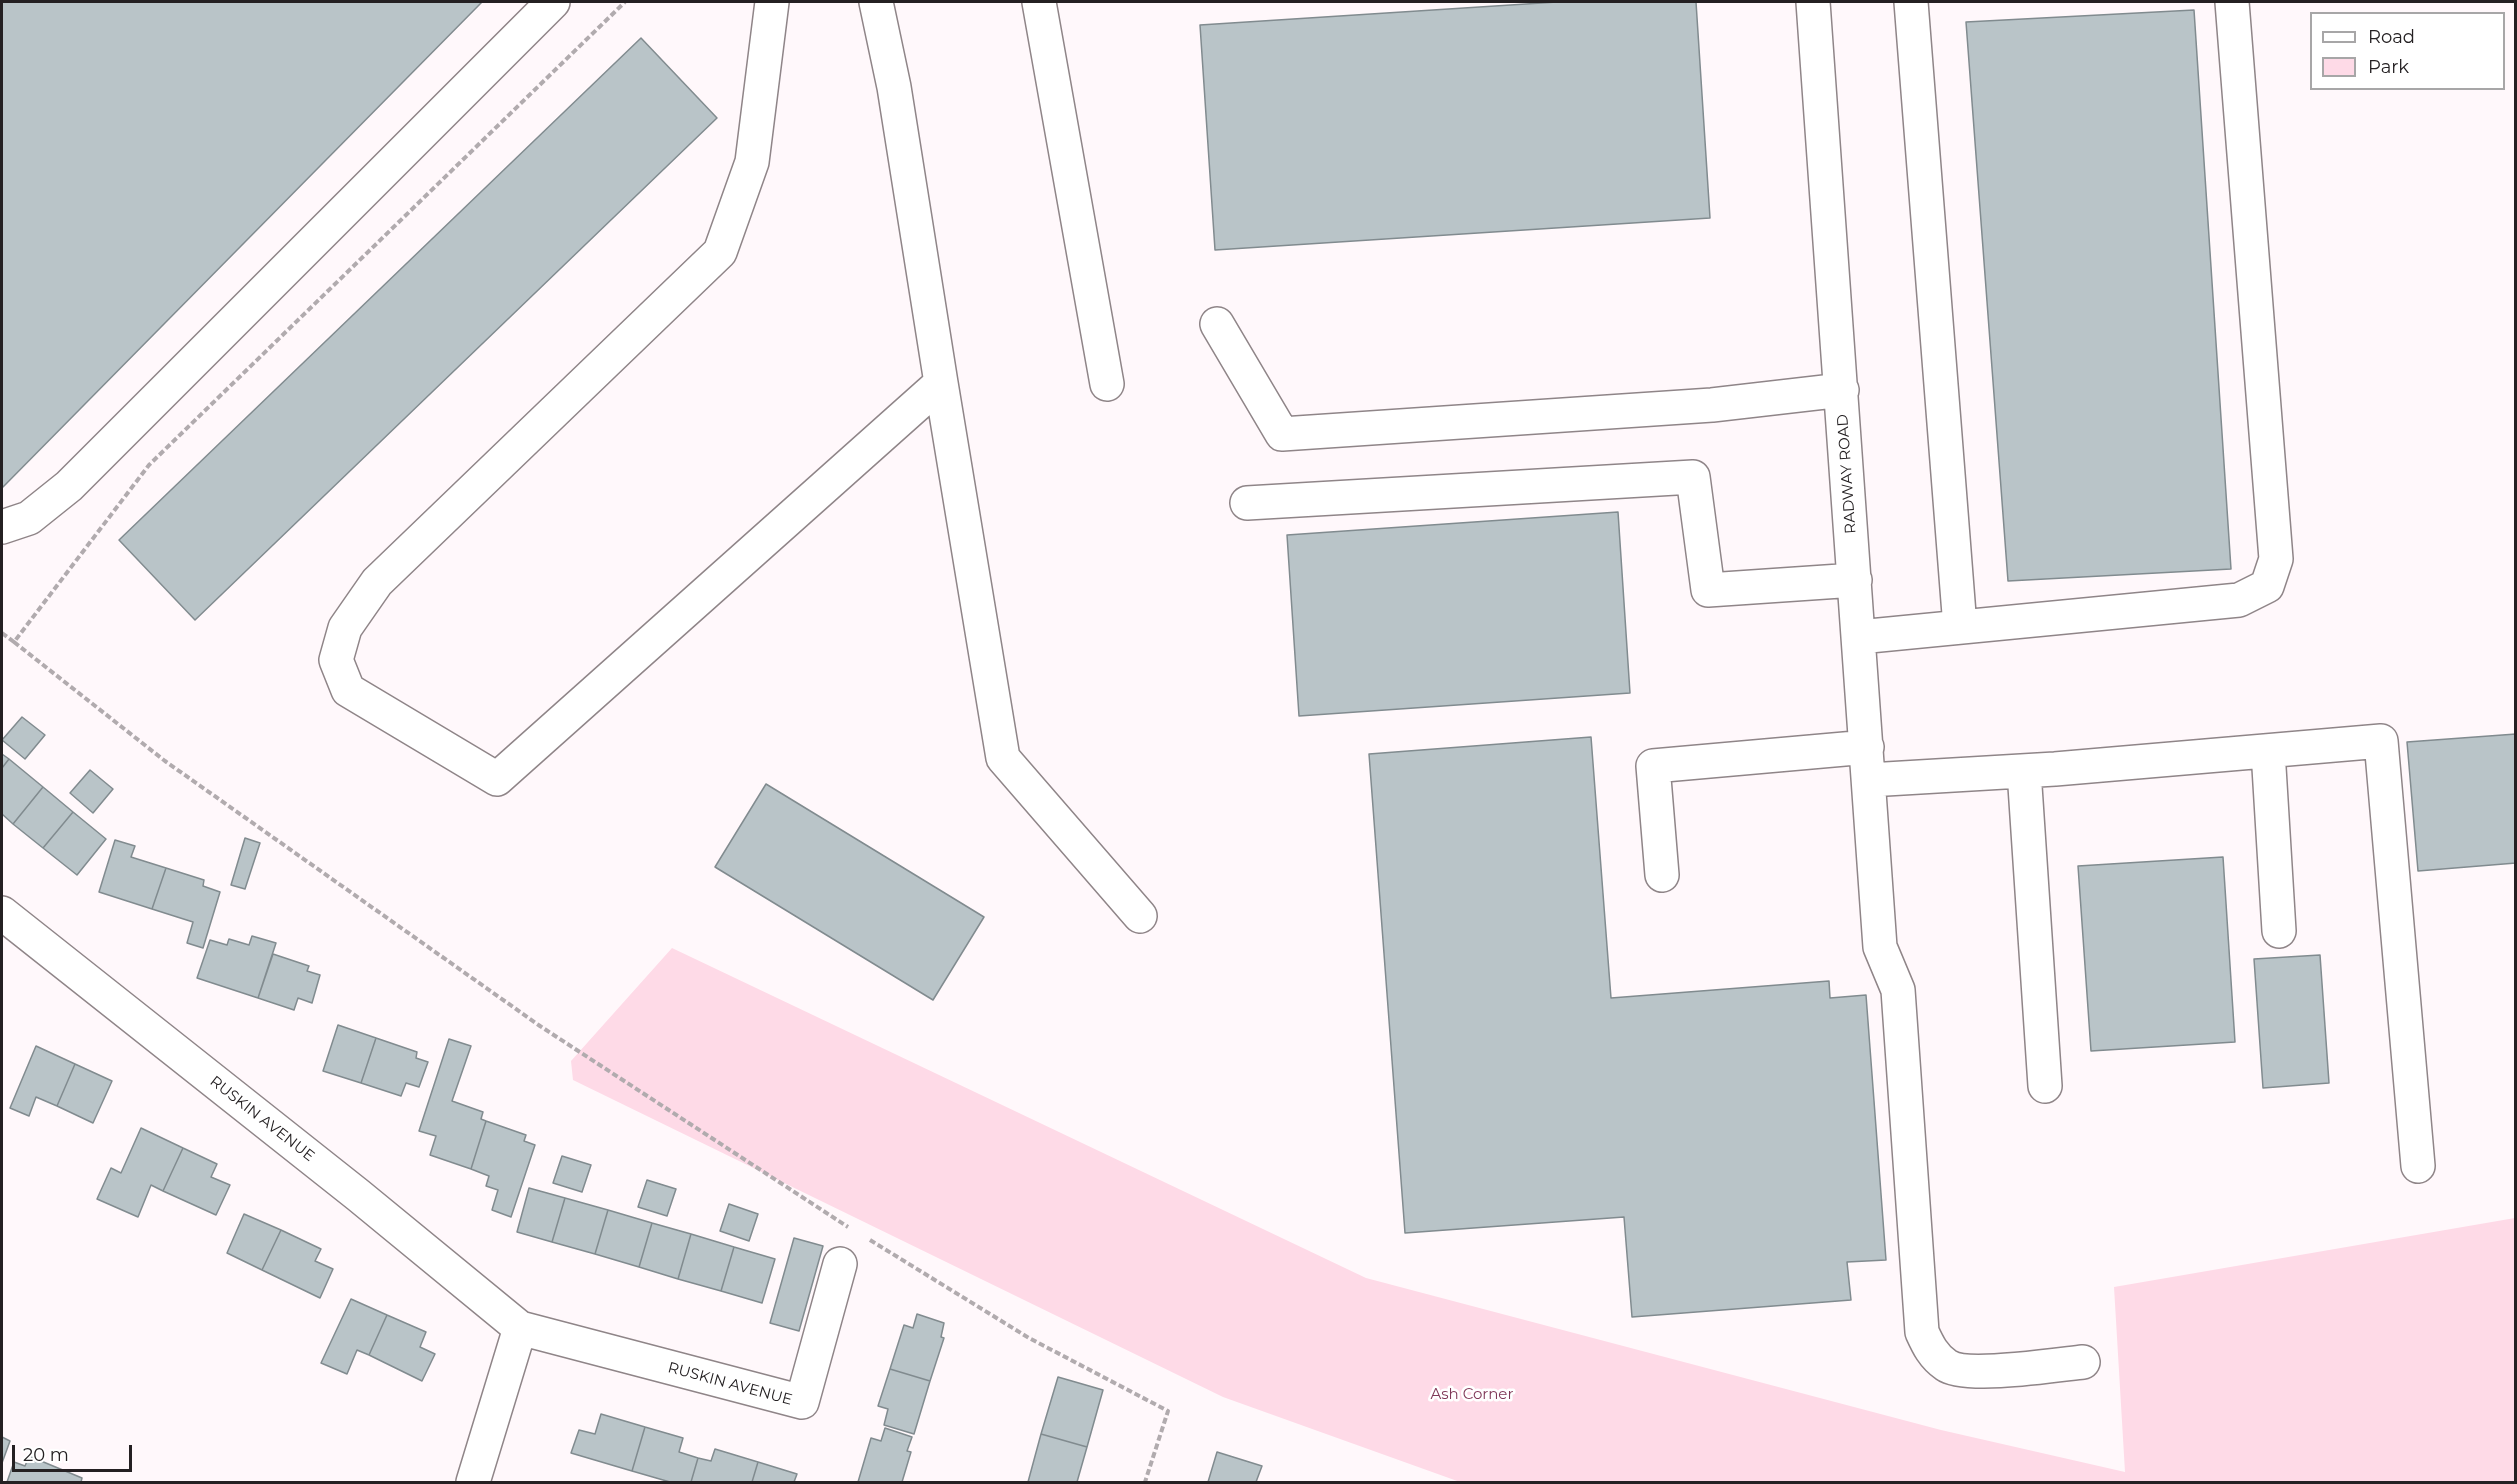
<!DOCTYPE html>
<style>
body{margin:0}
#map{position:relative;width:2517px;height:1484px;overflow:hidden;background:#fff8fb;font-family:Montserrat,sans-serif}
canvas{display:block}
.frame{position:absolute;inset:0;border:3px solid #242022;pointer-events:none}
.legend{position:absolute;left:2310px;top:12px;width:195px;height:78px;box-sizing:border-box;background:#fff;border:2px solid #a7a6a7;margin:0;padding:8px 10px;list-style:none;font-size:18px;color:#242022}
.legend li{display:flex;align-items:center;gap:12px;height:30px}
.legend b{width:30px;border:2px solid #a7a6a7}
.scale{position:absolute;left:12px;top:1445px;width:120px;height:27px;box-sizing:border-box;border:3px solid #242022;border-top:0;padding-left:8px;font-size:18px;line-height:21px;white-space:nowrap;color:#242022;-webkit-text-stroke:4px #fff;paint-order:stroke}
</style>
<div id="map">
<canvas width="2517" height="1484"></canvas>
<div class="frame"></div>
<ul class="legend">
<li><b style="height:8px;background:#fff"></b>Road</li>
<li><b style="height:16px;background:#fedae7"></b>Park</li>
</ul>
<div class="scale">20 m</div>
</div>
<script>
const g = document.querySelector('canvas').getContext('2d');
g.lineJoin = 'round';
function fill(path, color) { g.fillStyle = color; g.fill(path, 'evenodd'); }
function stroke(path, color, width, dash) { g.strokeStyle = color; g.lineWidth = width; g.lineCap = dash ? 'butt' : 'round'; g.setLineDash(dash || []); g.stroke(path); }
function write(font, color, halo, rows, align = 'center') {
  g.font = font + ' Montserrat,sans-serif'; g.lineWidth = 5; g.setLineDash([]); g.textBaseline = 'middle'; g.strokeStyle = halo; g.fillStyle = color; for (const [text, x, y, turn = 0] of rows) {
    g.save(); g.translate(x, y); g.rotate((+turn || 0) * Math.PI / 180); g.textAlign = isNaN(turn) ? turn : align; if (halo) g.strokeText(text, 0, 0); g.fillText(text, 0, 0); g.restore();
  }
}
fill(new Path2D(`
 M672,948L1366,1278L1941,1430L2125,1472L2114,1287L2515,1218V1482H1460L1223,1397L573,1080L571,1061Z`), '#fedae7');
const building = new Path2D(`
 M2,2H482L3,487L2,485Z
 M1557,2H1696L1710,218L1215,250L1200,25Z
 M2194,10L2231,569L2008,581L1966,22Z
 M641,38L717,118L195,620L119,540Z
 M1618,512L1630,693L1299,716L1287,535Z
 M22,717L45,735L25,759L2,740Z
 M2516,734V863L2418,871L2407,742Z
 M1591,737L1611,998L1829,981L1830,998L1866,995L1886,1260L1847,1262L1851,1300L1632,1317L1624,1217L1405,1233L1369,754Z
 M2,754L9,759L2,768Z
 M9,759L43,787L13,824L2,814V768Z
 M90,770L113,789L93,813L70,793Z
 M766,784L984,917L933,1000L715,867Z
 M43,787L73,812L43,848L13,824Z
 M73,812L106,839L77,875L43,848Z
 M245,838L260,843L245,889L231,885Z
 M115,840L135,846L131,857L166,868L152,909L99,892Z
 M2223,857L2235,1042L2091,1051L2078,866Z
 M166,868L204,880L203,886L220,892L203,948L187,943L193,922L152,909Z
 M252,936L276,943L258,998L197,978L210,940L227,945L229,939L249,945Z
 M273,954L309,966L307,971L320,975L312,1003L298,998L294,1010L258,998Z
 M2320,955L2329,1083L2263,1088L2254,959Z
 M338,1025L376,1038L361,1083L323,1071Z
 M376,1038L417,1052L416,1058L428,1062L419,1087L406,1083L401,1096L361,1083Z
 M449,1039L471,1046L452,1101L483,1112L481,1119L486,1121L471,1169L430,1155L436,1136L419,1131Z
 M36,1046L75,1064L57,1106L36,1097L29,1116L10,1108Z
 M75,1064L112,1081L93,1123L57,1106Z
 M486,1121L526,1135L524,1141L535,1145L511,1217L492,1210L498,1190L486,1186L489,1176L471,1169Z
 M141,1128L183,1148L163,1191L151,1185L138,1217L97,1199L111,1168L121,1173Z
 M183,1148L217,1164L211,1177L230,1185L216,1215L163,1191Z
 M562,1156L591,1165L582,1192L553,1183Z
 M647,1180L676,1189L667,1216L638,1207Z
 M529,1188L565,1198L552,1242L517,1232Z
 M565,1198L608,1210L595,1254L552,1242Z
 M729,1204L758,1214L749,1241L720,1231Z
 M608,1210L652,1223L639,1267L595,1254Z
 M244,1214L281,1230L262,1270L227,1253Z
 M652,1223L691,1234L678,1279L639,1267Z
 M281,1230L321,1249L315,1261L333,1269L320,1298L262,1270Z
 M691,1234L734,1247L721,1291L678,1279Z
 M794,1238L823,1246L799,1331L770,1323Z
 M734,1247L775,1259L762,1303L721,1291Z
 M351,1299L387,1315L369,1355L357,1350L347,1374L321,1363Z
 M917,1314L944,1323L941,1337L944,1338L930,1381L890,1369L904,1325L913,1328Z
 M387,1315L426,1332L420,1347L435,1354L422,1381L369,1355Z
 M890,1369L930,1381L914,1434L884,1425L888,1409L878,1406Z
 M1058,1377L1103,1390L1087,1447L1041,1434Z
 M601,1414L645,1427L632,1471L571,1453L579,1430L595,1434Z
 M645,1427L683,1438L679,1452L698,1458L691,1482H670L632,1471Z
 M885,1428L912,1437L907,1451L911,1452L902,1482H858L871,1438L881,1441Z
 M1041,1434L1087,1447L1077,1482H1028Z
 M2,1437L10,1441L2,1463Z
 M715,1449L758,1462L752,1482H691L698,1458L711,1461Z
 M1217,1452L1262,1466L1256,1482H1208Z
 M29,1456L82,1478L81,1482H7L14,1462L25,1466Z
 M758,1462L797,1474L794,1482H752Z`);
fill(building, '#b9c4c8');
stroke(building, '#818b8f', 1.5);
const minor = new Path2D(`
 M772,2L752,162L720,252L377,582L345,628L336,660L348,690L497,779L941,383L894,87L876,2
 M1039,2L1107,384
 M1813,2L1880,947L1898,990L1922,1332C1928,1345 1933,1356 1946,1365C1965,1379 2056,1365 2083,1362
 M1911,2L1960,627
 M1217,324L1282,434L1712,405L1842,390
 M941,383L1003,758L1140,916
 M1247,503L1693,477L1708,590L1855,580
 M2,527L29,518L69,486L553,2
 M1859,637L2239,600L2267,586L2276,559L2232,2
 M2268,751L2279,931
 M2024,771L2045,1086
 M1869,780L2055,769L2381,741L2418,1166
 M1662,875L1653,766L1867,747
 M2,913L358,1195L520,1328L473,1482
 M520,1328L802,1402L840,1264`);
stroke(minor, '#8f8588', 36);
stroke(new Path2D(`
 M2,633L14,642L149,465L625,2
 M14,642L165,761L540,1026L848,1227
 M870,1240L1029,1338L1168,1411L1145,1482`), '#b1abae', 4, [6, 3]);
stroke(minor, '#fff', 33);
write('15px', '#242022', '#fff', [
 ["RADWAY ROAD",1847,474,-94],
 ["RUSKIN AVENUE",262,1119,38],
 ["RUSKIN AVENUE",730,1384,15]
]);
write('15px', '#803858', '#fff', [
 ["Ash Corner",1472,1395]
]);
</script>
